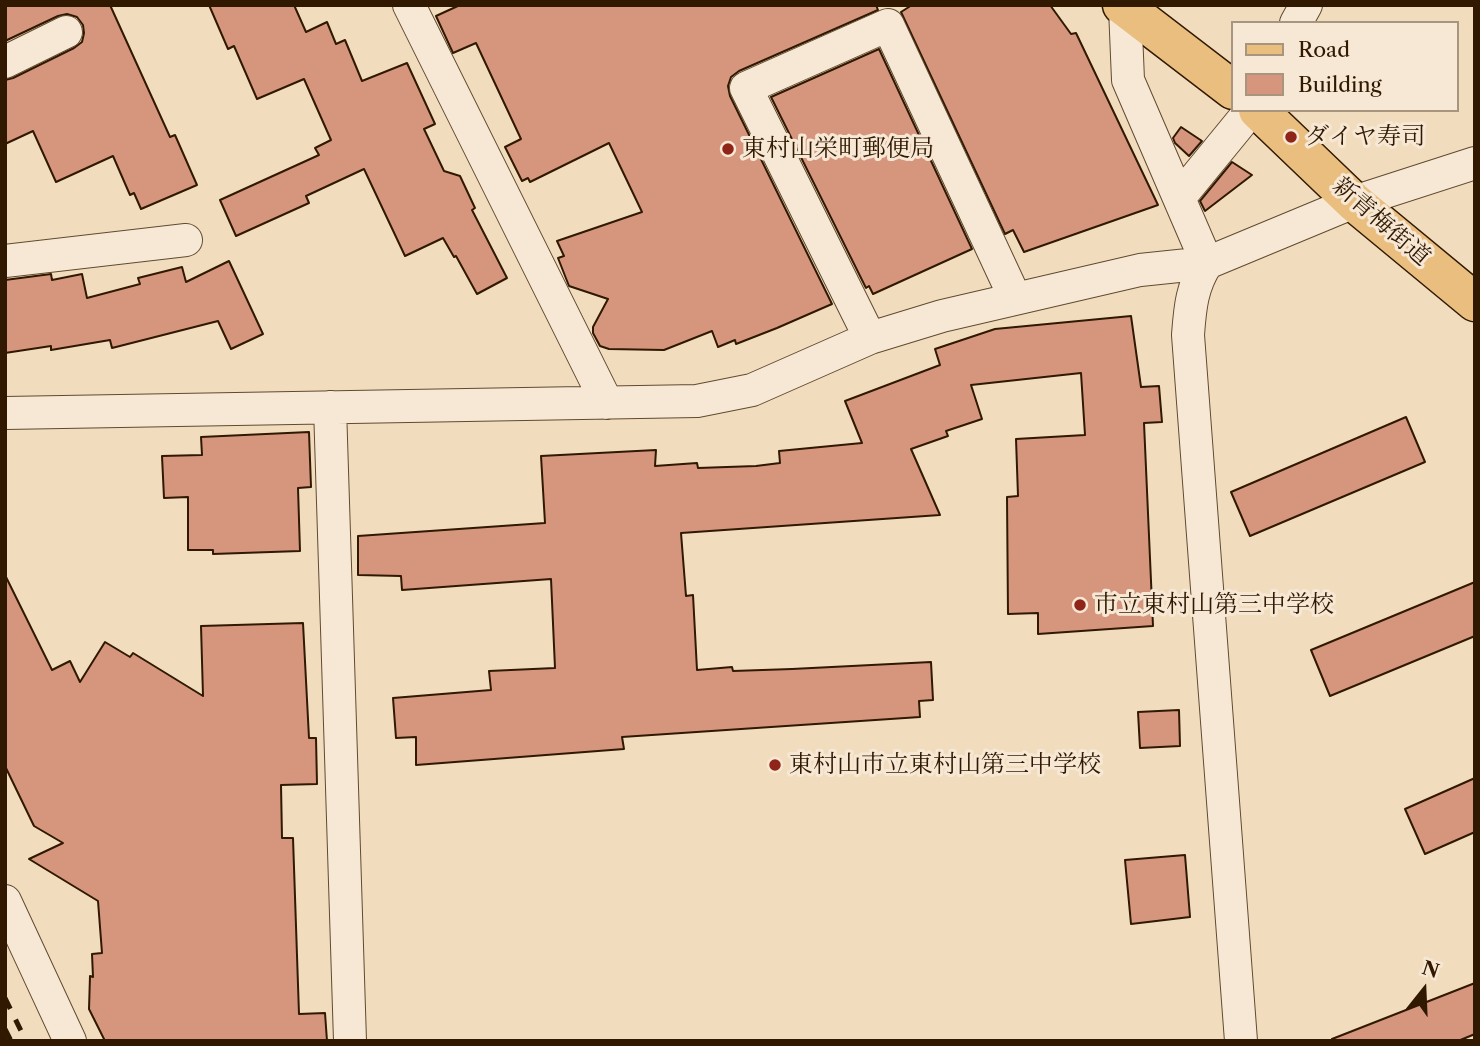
<!DOCTYPE html>
<meta charset="utf-8">
<style>
body{margin:0}
#map{position:relative;width:1480px;height:1046px;overflow:hidden;background:#f2dcbe;font-family:"Libre Caslon Text",serif}
canvas{display:block}
.frame{position:absolute;inset:0;border:7px solid #301900;pointer-events:none}
.legend{position:absolute;left:1231px;top:21px;width:228px;height:91px;box-sizing:border-box;background:#f7e8d5;border:2px solid #a79580;margin:0;padding:9px 12px;list-style:none;font-size:21px;color:#301900}
.legend li{display:flex;align-items:center;gap:14px;height:35px}
.legend b{width:35px;border:2px solid #a79580}
.north{position:absolute;left:1389px;top:955px;width:70px;height:70px;-webkit-text-stroke:5px #f7e8d5;paint-order:stroke;rotate:18deg;font-size:19px;font-weight:700;line-height:28px;text-align:center;color:#301900}
.north::after{content:'';display:block;margin:auto;width:24px;height:32px;background:#301900;clip-path:polygon(50% 0,100% 100%,50% 72%,0 100%)}
</style>
<div id="map">
<canvas width="1480" height="1046"></canvas>
<div class="frame"></div>
<ul class="legend">
<li><b style="height:9px;background:#e9be7f"></b>Road</li>
<li><b style="height:19px;background:#d6967e"></b>Building</li>
</ul>
<div class="north">N</div>
</div>
<script>
const g = document.querySelector('canvas').getContext('2d');
g.lineJoin = 'round';
function fill(path, color) { g.fillStyle = color; g.fill(path, 'evenodd'); }
function stroke(path, color, width, dash) { g.strokeStyle = color; g.lineWidth = width; g.lineCap = dash ? 'butt' : 'round'; g.setLineDash(dash || []); g.stroke(path); }
function write(font, color, halo, rows, align = 'center') {
  g.font = font + ' "Libre Caslon Text","Noto Serif JP",serif'; g.lineWidth = 6; g.setLineDash([]); g.textBaseline = 'middle'; g.strokeStyle = halo; g.fillStyle = color; for (const [text, x, y, turn = 0] of rows) {
    g.save(); g.translate(x, y); g.rotate((+turn || 0) * Math.PI / 180); g.textAlign = isNaN(turn) ? turn : align; if (halo) g.strokeText(text, 0, 0); g.fillText(text, 0, 0); g.restore();
  }
}
const building = new Path2D(`
 M5,5H110L170,137L175,135L197,185L141,209L134,193L130,195L113,156L56,182L33,131L5,144V80L13,78L74,48L82,42L84,33L83,25L77,17L67,14L58,16L5,41Z
 M209,5H294L306,32L327,22L336,44L345,40L362,81L407,63L435,124L424,129L444,171L460,176L475,208L472,210L507,278L477,294L456,256L454,257L443,238L405,256L364,169L306,196L309,203L236,236L220,200L319,155L315,148L331,140L304,79L257,99L234,46L228,49Z
 M460,5H876L878,10L739,71L731,77L728,86L730,96L832,304L777,328L736,344L735,340L718,347L712,331L664,350L609,349L600,346L593,333V327L608,299L569,286L558,258L564,256L557,241L642,212L609,143L530,182L528,178L522,181L505,147L521,139L476,43L453,53L436,16Z
 M912,5H1050L1071,34L1076,33L1158,205L1024,252L1013,230L1005,234L901,12Z
 M879,49L972,249L873,294L869,286L866,288L771,97Z
 M1181,127L1202,141L1189,156L1175,143L1173,138Z
 M1232,162L1252,175L1205,211L1200,201Z
 M229,261L263,334L231,349L218,321L112,348L110,340L51,350V346L5,353V280L51,274L52,280L82,274L87,298L140,284L138,278L182,267L186,282Z
 M1131,316L1141,387L1159,386L1162,422L1144,423L1153,626L1038,634V613L1008,614L1007,497L1018,496L1016,439L1085,435L1081,373L971,385L982,419L946,431L948,436L911,449L940,515L681,533L686,596L693,595L697,670L732,667L733,671L792,669L931,662L933,700L919,701L920,717L622,737L624,749L416,765V737L396,738L393,698L491,690L489,671L555,668L551,579L402,590L401,576L358,575V536L545,523L541,456L656,450L655,466L697,463L698,468L756,466L780,463L779,451L862,443L845,401L940,365L935,349L995,329Z
 M1406,417L1425,462L1250,536L1231,492Z
 M309,432L311,487L298,488L300,551L213,554V550H188V497L164,498L162,456L202,455L201,437Z
 M5,575L52,670L70,661L80,682L105,642L130,657L133,653L203,696L201,626L303,623L309,738H316L317,784L281,785L282,838H293L299,1014L325,1013L327,1041H105L89,1009L90,976L93,977L92,954L102,953L98,901L29,859L63,843L34,826L5,766Z
 M1475,582V636L1330,696L1311,650Z
 M1179,710L1180,746L1140,748L1138,712Z
 M1475,778V832L1425,854L1405,809Z
 M1185,855L1190,917L1131,924L1125,860Z
 M1475,983V1034L1458,1041H1332V1039Z`);
fill(building, '#d6967e');
stroke(building, '#301900', 2);
const minor = new Path2D(`
 M409,5L607,403
 M1125,8L1128,80L1207,263C1192,286 1190,307 1188,335L1241,1041
 M1296,23L1306,5
 M5,62L66,32
 M1179,198L1251,110
 M5,261L186,240
 M870,338L746,88L888,25L1015,298
 M330,407L350,1041
 M5,413L697,401L752,390L870,338L942,316L1140,270L1207,263L1354,202L1475,163
 M5,901L70,1041`);
const primary = new Path2D(`
 M1122,5L1233,90
 M1258,110L1354,202L1475,302`);
stroke(minor, '#604a30', 34);
stroke(primary, '#301900', 41);
stroke(minor, '#f7e8d5', 32);
stroke(primary, '#e9be7f', 38);
stroke(new Path2D(`
 M5,998L26,1041
 M5,1029L11,1041`), '#301900', 5, [12, 12]);
for (const [x, y, r, color] of [
 [1291,137,7,"#8f2418"],
 [728,149,7,"#8f2418"],
 [1080,605,7,"#8f2418"],
 [775,765,7,"#8f2418"]
]) { const dot = new Path2D(); dot.arc(x, y, r, 0, 2 * Math.PI); g.fillStyle = color; g.fill(dot); stroke(dot, '#f7e8d5', 2.5); }
write('24px', '#301900', '#f7e8d5', [
 ["ダイヤ寿司",1305,137],
 ["東村山栄町郵便局",742,149],
 ["市立東村山第三中学校",1094,605],
 ["東村山市立東村山第三中学校",789,765]
], 'left');
write('24px', '#301900', '#f7e8d5', [
 ["新青梅街道",1381,222,41]
]);
</script>
